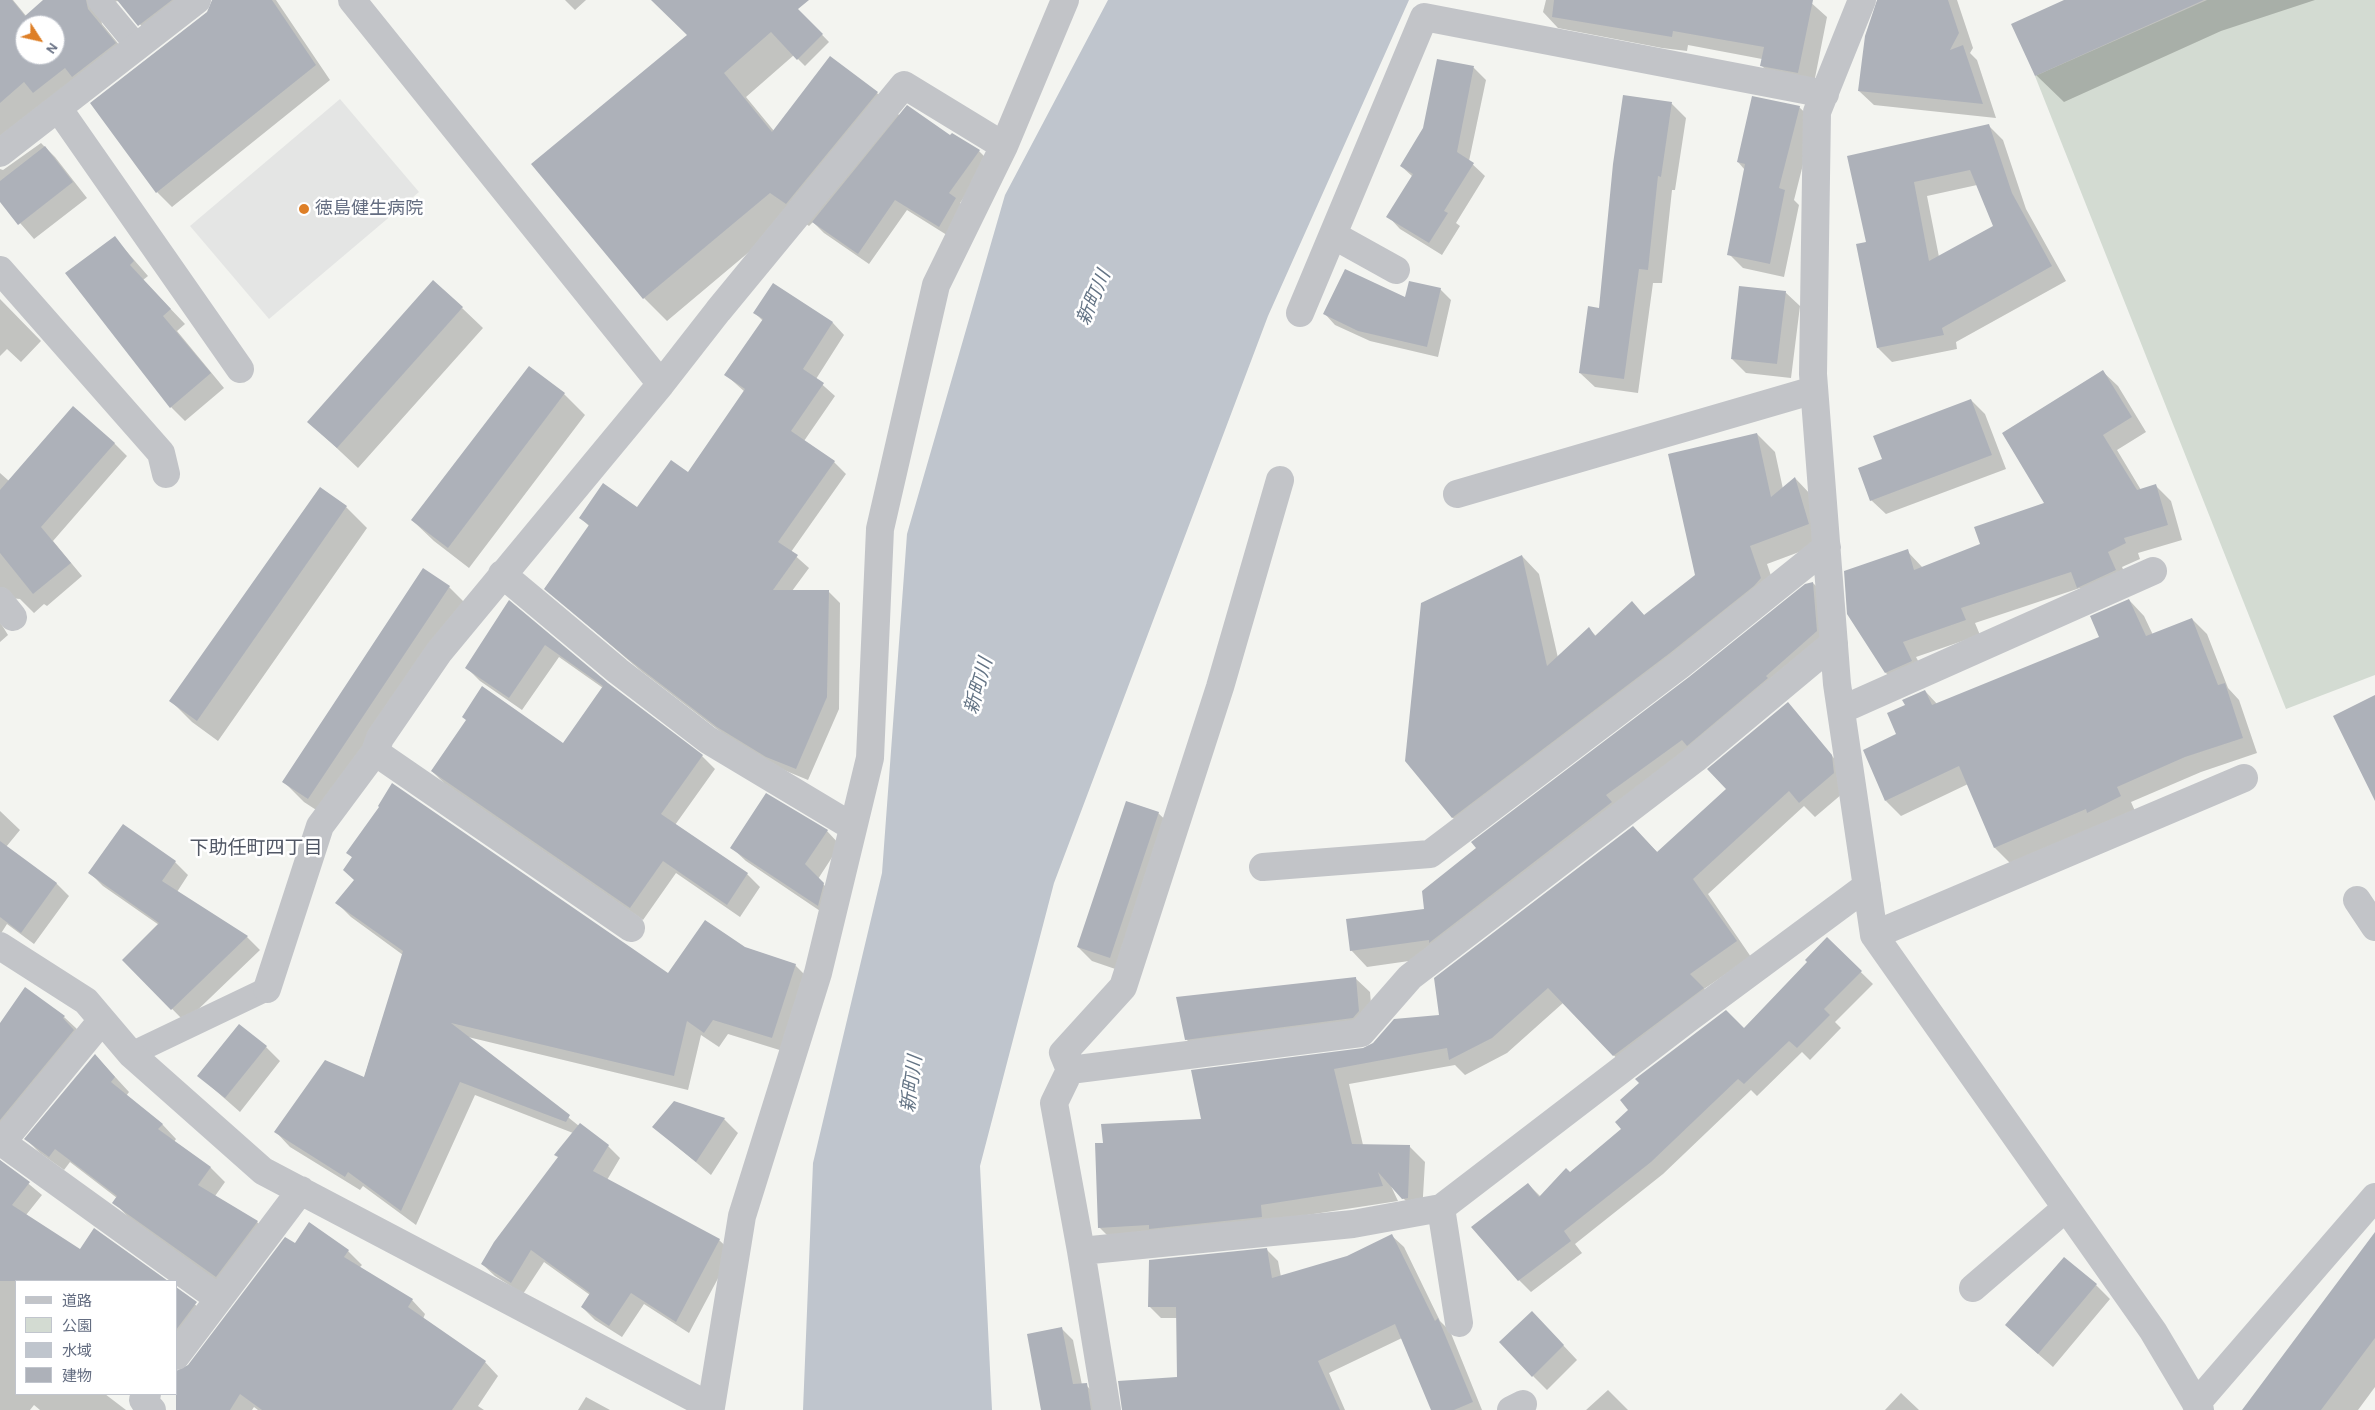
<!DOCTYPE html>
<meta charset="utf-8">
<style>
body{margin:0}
#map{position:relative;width:2375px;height:1410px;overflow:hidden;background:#f3f4f0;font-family:Karla,"Noto Sans JP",sans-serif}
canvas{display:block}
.legend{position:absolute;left:15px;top:1280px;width:162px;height:115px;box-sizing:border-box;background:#fff;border:1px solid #c1c5cd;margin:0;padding:6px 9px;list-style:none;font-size:15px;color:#646d81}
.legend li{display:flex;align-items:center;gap:10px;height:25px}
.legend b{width:25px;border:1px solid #c1c5cd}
.north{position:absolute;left:15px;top:15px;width:50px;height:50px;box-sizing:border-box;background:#fff;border:1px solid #c1c5cd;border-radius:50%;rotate:125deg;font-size:14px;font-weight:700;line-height:20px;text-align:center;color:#646d81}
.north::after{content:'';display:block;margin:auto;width:18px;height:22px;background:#de7f27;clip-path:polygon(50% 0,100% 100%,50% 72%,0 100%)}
</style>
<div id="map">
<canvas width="2375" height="1410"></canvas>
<ul class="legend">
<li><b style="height:6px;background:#c2c4c8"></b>道路</li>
<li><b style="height:14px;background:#d3dbd2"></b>公園</li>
<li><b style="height:14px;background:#bfc5cd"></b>水域</li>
<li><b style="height:14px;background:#adb1b9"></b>建物</li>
</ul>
<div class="north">N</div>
</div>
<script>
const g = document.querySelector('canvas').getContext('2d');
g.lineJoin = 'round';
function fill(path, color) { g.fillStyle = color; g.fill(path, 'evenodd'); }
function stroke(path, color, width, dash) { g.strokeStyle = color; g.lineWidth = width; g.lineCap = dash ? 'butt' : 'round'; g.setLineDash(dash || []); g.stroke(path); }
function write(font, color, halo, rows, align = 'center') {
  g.font = font + ' Karla,"Noto Sans JP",sans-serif'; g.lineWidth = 5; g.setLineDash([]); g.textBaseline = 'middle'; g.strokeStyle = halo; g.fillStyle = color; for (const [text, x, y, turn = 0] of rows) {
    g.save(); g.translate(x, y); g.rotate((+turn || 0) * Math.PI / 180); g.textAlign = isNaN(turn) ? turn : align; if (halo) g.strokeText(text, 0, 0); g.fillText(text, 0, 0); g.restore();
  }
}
fill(new Path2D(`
 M340,99L419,192L269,319L190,226Z`), '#e4e5e4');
fill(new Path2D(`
 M2207,0H2375V675L2286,709L2035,76Z`), '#d3dbd2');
fill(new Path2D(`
 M1108,0H1409L1268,316L1054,883L980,1166L992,1410H803L813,1163L882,873L907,534L1005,195Z`), '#bfc5cd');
fill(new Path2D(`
 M0,0H13L27,17L45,0H208L154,40L119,1L105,3L100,11L102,24L130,58L0,162ZM25,25H55V55H25Z
 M213,0H276L330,80L172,207L157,192L208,13Z
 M565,0H586L575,10Z
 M677,0H772L801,13L829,42L805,66L794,55L746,97L774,131L877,93L900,116L951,136L952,134L979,151L990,162L960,203L967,210L950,237L907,210L869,264L824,233L813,222L809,226L793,215L667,321L644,298L688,36Z
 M1546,0H1808L1827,17L1813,88L1776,80L1761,65L1762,59L1688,45L1687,51L1662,48L1558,28L1543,12Z
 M1887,0H1957L1973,48L1970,53L1977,60L1996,118L1874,105L1859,91Z
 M2068,0H2315L2221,31L2064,102L2036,75Z
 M1438,60L1474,68L1486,80L1469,161L1485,176L1456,223L1460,226L1442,255L1400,229L1388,216L1413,177L1401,166L1424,129Z
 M1624,97L1672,104L1686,118L1675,190H1672L1662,283H1653L1638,393L1595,387L1580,373L1600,309Z
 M1799,107L1814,121L1794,200L1799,205L1784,277L1743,268L1729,254L1745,170L1738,162Z
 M1989,126L2003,140L2026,209L2066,281L1956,342L1957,349L1892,362L1878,348L1868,243L1848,157ZM1977,185L1995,227L1939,257L1927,196Z
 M41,143L55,157L87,198L34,239L0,200V169L3,170Z
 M115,238L148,276L143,280L185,324L177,331L224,388L185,421L171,407L67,274Z
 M773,285L833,323L844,335L816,379L835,396L804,441L834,462L846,474L791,552L809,568L792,591H828L840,603L839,709L808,780L779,768L730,739L641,671L545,588L590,527L581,518L637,508L688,474L745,392L726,375L763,321L755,313Z
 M1440,289L1451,300L1438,357L1370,341L1335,325L1325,314L1406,299Z
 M1785,292L1800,306L1791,378L1746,373L1732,359Z
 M0,299L41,341L21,362L7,349L0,356Z
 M462,308L483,328L358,468L309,422Z
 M529,367L564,394L585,415L469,568L434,541L412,520Z
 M2103,372L2118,386L2146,432L2117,450L2141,490L2156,486L2171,501L2182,540L2138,553L2140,559L2122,567L2130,585L2093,602L2080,588L1975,623L1980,635L1916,657L1926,676L1901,688L1886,673L1907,551L1923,568L1981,545L2046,503Z
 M1971,400L1985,414L2006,469L1886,514L1871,500L1884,460Z
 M1757,434L1775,452L1783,489L1795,478L1812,496L1826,542L1767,564L1778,596L1470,835L1452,817L1522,556L1539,574L1558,658L1589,629L1596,636L1632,603L1645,616L1697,575Z
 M114,443L127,456L53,541L82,576L47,606L44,604L34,613L20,599L10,598L0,605V473L9,481Z
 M346,507L367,528L218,741L192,722L171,701Z
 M1813,583L1829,599L1833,647L1444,956L1367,967L1351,950L1426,910Z
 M449,587L470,608L330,819L304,802L283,781Z
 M2129,600L2144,616L2153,635L2192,619L2207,634L2228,688L2239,700L2257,753L2201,772L2131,802L2135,811L2010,863L1995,848L1968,784L1901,816L1886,801L1898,735L1907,706L1925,691L1938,705L2100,638Z
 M509,602L608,684L702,756L715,769L675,825L747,874L760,887L740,917L676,873L643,920L445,784L432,771L564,745L603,688L559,657L522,710L480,681L467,668Z
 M0,622L8,635L0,642Z
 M1787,704L1846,772L1849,788L1815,817L1804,806L1708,894L1751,957L1704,989L1718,1003L1629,1071L1563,1003L1507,1053L1465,1075L1455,1065L1349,1084L1363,1145L1409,1146L1425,1162L1422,1213L1419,1214L1391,1186L1398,1201L1275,1220L1114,1242L1099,1227L1104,1144L1203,1121L1441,1016L1633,827L1658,853L1728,789Z
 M0,811L20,830L6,847L56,883L69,896L34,944L7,924L0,935Z
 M1158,813L1173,827L1124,972L1092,961L1078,947Z
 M827,831L840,845L818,879L837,898L832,919L746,861L732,848Z
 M348,853L668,975L744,949L795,965L810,980L786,1052L728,1034L719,1047L701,1035L688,1090L468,1037L579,1126L608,1146L620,1158L607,1180L719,1240L732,1252L689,1333L644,1304L622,1337L595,1320L582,1307L590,1295L544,1262L523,1294L495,1276L482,1264L559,1158L573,1133L475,1095L416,1225L363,1186L360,1190L290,1147L276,1132L364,1078L403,955L351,917L337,903L355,880L353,858Z
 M175,862L188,875L177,892L247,937L260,950L185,1022L124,960L159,925L103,886L90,873Z
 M1827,939L1873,984L1835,1022L1841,1028L1810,1060L1802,1052L1757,1096L1751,1090L1663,1174L1575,1244L1582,1253L1531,1292L1519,1280L1528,1184L1541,1197L1744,1030L1809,962Z
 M1355,978L1370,992L1373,1026L1200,1053L1186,1039Z
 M64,1017L77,1029L0,1144V1025Z
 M266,1047L280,1061L240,1112L199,1076Z
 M95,1055L129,1092L126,1096L162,1124L176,1139L174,1142L211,1168L225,1182L215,1196L257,1222L271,1236L230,1291L128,1217L114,1202L117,1198L70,1162L64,1170L40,1153L26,1139Z
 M724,1119L738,1133L711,1175L654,1127Z
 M0,1160L42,1195L26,1215L80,1251L95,1230L166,1281H16V1394H105L126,1410H40L34,1405L30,1410H0Z
 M1392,1236L1404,1247L1440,1321L1450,1331L1482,1410H1433L1402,1338L1329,1373L1345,1410H1122L1179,1378L1177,1318H1161L1149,1306L1267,1250L1278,1261L1281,1277L1347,1258Z
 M295,1245L348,1251L362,1265L359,1268L412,1300L425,1314L423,1319L485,1362L498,1376L478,1406L484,1410H258L254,1407L252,1410H203Z
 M2375,1251V1387L2358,1410H2256Z
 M2096,1285L2110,1299L2053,1367L2021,1339Z
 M176,1289L209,1316L176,1336Z
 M1546,1327L1577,1360L1547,1390L1533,1376Z
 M1061,1328L1073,1340L1082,1385H1086L1098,1397L1101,1410H1042Z
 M1608,1390L1628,1410H1586Z
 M1901,1393L1919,1410H1885Z
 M586,1397L610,1410H578Z`), '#0003');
fill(new Path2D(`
 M0,0H12L25,16L43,0H86L88,9L116,43L72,77L65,68L33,93L24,82L0,103ZM25,25H55V55H25Z
 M117,0H172L138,26Z
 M212,0H272L316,65L156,193L90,103L207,12Z
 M651,0H809L798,9L823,34L797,60L771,32L724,73L772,132L830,56L878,92L786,204L770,193L643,299L531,164L687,35Z
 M1554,0H1813L1798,73L1760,66L1764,47L1673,31L1672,37L1552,17Z
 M1877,0H1948L1959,33L1950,50L1963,45L1983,104L1858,91L1865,36Z
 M2064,0H2204L2035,76L2011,24Z
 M1437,59L1474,66L1457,152L1474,163L1444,211L1448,213L1429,243L1386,217L1413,174L1400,166L1423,128Z
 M1623,95L1672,102L1661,177L1658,176L1648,270L1639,269L1624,379L1579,373L1588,306L1599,308L1613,164Z
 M1752,96L1800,106L1779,188L1785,190L1770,264L1727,255L1745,164L1737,162Z
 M907,105L950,135L952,133L980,150L949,193L956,198L939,227L895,200L858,254L812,222Z
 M1989,124L2012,193L2052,266L1942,328L1944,335L1877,348L1856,244L1866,242L1847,156ZM1970,170L1993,226L1929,261L1914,182Z
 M45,146L73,182L18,225L0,202V181Z
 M115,236L134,261L130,265L171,309L163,316L211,373L170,408L65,273Z
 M1345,269L1405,297L1409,281L1441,288L1427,347L1358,331L1323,314Z
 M433,280L463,307L337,448L307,422Z
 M773,283L833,322L803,369L824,383L791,431L835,461L778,542L798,555L773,590H829L827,697L796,769L766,757L717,727L628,659L544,589L589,525L579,518L603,483L637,507L671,460L688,472L745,389L724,375L763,319L753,313Z
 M1739,286L1786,291L1777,364L1731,359Z
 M529,366L565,393L448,548L411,520Z
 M2103,370L2132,417L2103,435L2137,490L2156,484L2168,525L2124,538L2126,543L2108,552L2116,570L2077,588L2071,572L1961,608L1966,620L1903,642L1912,661L1885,673L1847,614L1844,571L1908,549L1914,570L1980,544L1974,527L2044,503L2002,433Z
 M1971,399L1992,455L1870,501L1858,468L1882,459L1873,436Z
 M73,406L115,443L41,527L71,563L33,594L0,553V490Z
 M1757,433L1771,497L1795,477L1809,524L1750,546L1761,578L1754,586L1670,653L1452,818L1405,761L1421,603L1522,555L1547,666L1589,627L1595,636L1632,601L1644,615L1695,575L1668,454Z
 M320,487L347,506L197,721L169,701Z
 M423,568L450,586L308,799L282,782Z
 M1813,582L1817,631L1766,676L1768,678L1687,746L1682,740L1606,795L1612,802L1429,943V940L1350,951L1346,919L1424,909L1422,891L1476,848L1471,842L1689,677L1805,584Z
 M2129,599L2146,636L2192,618L2218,685L2225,683L2243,738L2185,757L2117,787L2121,796L2087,813L2086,809L1994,848L1959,766L1885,801L1863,750L1896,734L1887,713L1905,705L1902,700L1925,690L1932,705L2099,637L2090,616Z
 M509,600L608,683L703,755L661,814L748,873L727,905L663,861L630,908L431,771L466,720L462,717L482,686L563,743L603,686L545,645L509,698L465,668Z
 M2375,695V801L2333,716Z
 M1788,702L1832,755L1834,773L1799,803L1789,791L1693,879L1737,941L1690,974L1704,988L1613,1056L1548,988L1492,1038L1449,1060L1447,1048L1334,1069L1352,1144L1410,1145L1408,1198L1402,1199L1378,1172L1383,1186L1261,1205L1262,1217L1149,1229V1225L1098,1228L1095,1143H1103L1101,1124L1201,1119L1191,1070L1363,1048L1373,1043L1394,1019L1439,1015L1434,978L1633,826L1657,852L1726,789L1707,769Z
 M392,783L668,973L705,920L745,947L796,964L772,1038L713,1020L704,1033L687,1021L674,1076L451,1023L570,1115L566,1122L460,1082L401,1211L348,1172L345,1177L274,1132L325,1060L364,1077L403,951L335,903L354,880L343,870L352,857L346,853L379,807L378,806Z
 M766,793L828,830L805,864L824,883L818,906L730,848Z
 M1126,801L1159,812L1110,958L1077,947Z
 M123,824L176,861L162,881L248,936L171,1010L122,960L159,923L88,873Z
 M0,841L57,883L21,933L0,917Z
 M1827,937L1862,971L1824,1009L1830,1015L1797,1048L1789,1041L1744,1084L1738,1079L1651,1162L1564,1231L1571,1241L1518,1281L1471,1227L1528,1183L1539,1197L1566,1168L1570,1172L1621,1129L1615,1122L1628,1110L1620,1100L1639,1083L1635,1079L1726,1010L1744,1028L1807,962L1805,960Z
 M1356,977L1359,1011L1353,1018L1185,1040L1176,997Z
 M25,987L65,1016L63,1018L74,1030L0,1120V1023Z
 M239,1024L267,1046L225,1098L197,1076Z
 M95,1054L115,1077L111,1082L163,1124L158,1129L211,1167L198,1185L258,1221L216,1277L112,1203L117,1196L55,1149L49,1157L24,1139Z
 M674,1101L725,1118L696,1162L652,1127Z
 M580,1123L609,1145L593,1171L720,1239L676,1322L631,1293L609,1326L581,1307L590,1293L531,1250L511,1283L481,1264L494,1242L558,1157L554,1155Z
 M0,1160L30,1182L12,1205L80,1249L94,1228L168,1281H0Z
 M309,1222L349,1250L344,1257L413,1299L408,1307L486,1361L452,1410H262L240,1394L230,1410H176V1371L188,1365L285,1237L295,1243Z
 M2375,1232V1338L2321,1410H2242Z
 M1392,1234L1435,1321L1438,1318L1473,1402L1454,1410H1431L1395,1324L1318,1361L1340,1410H1122L1118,1381L1177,1377L1176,1307H1148L1149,1260L1267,1248L1272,1278L1347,1256Z
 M2064,1257L2097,1284L2038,1354L2005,1325Z
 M176,1287L197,1302L176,1330Z
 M1532,1311L1564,1345L1532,1377L1499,1342Z
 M1062,1327L1073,1384L1087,1383L1091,1410H1041L1027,1334Z`), '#adb1b9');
stroke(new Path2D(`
 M99,0L137,46
 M131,1054L267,989`), '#c2c4c8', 24);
stroke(new Path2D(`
 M1862,0L1817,112L1813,374L1837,684L1874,935L2153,1331L2200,1410
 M58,108L240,369
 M0,153L197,0
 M1333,235L1396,270
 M0,270L161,453L166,474
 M1300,313L1424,17L1825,94
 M661,384L718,311L904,85L1004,146
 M1457,494L1814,390
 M502,574L618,671L708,740L853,827
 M0,601L13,617
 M1841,710L2153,571
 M375,752L631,928
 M1263,867L1430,854L1680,665L1827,547
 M2357,900L2375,927
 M1874,935L2244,778
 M0,946L86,1001L131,1054L263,1171L711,1407L742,1216L818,973L870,758L880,529L936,285L1004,146L1065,0
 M267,989L320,826L375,752L380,738L439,652L661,384L352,0
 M1070,1070L1361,1033L1410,977L1695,759L1834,643
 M0,1141L219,1299
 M2,1142L102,1020
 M1441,1208L1459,1323
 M1081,1251L1353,1224L1441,1208L1689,1018L1867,886
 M1973,1288L2066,1208
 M176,1356L301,1190
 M147,1394L143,1400L152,1410
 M2196,1404L2375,1197
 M1107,1410L1081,1251L1054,1103L1070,1070L1063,1053L1123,987L1220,687L1280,480
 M1511,1410L1523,1404`), '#c2c4c8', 28);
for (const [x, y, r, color] of [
 [304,209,6,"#de7f27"]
]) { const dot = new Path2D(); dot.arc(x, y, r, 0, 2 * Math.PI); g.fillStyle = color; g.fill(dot); stroke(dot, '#fff', 2); }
write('18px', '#646d81', '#fff', [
 ["徳島健生病院",315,209]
], 'left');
write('italic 19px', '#647485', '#fff', [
 ["新町川",1094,298,-67],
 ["新町川",979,686,-74],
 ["新町川",912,1084,-82]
]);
write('19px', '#525866', '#fff', [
 ["下助任町四丁目",256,849]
]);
</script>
